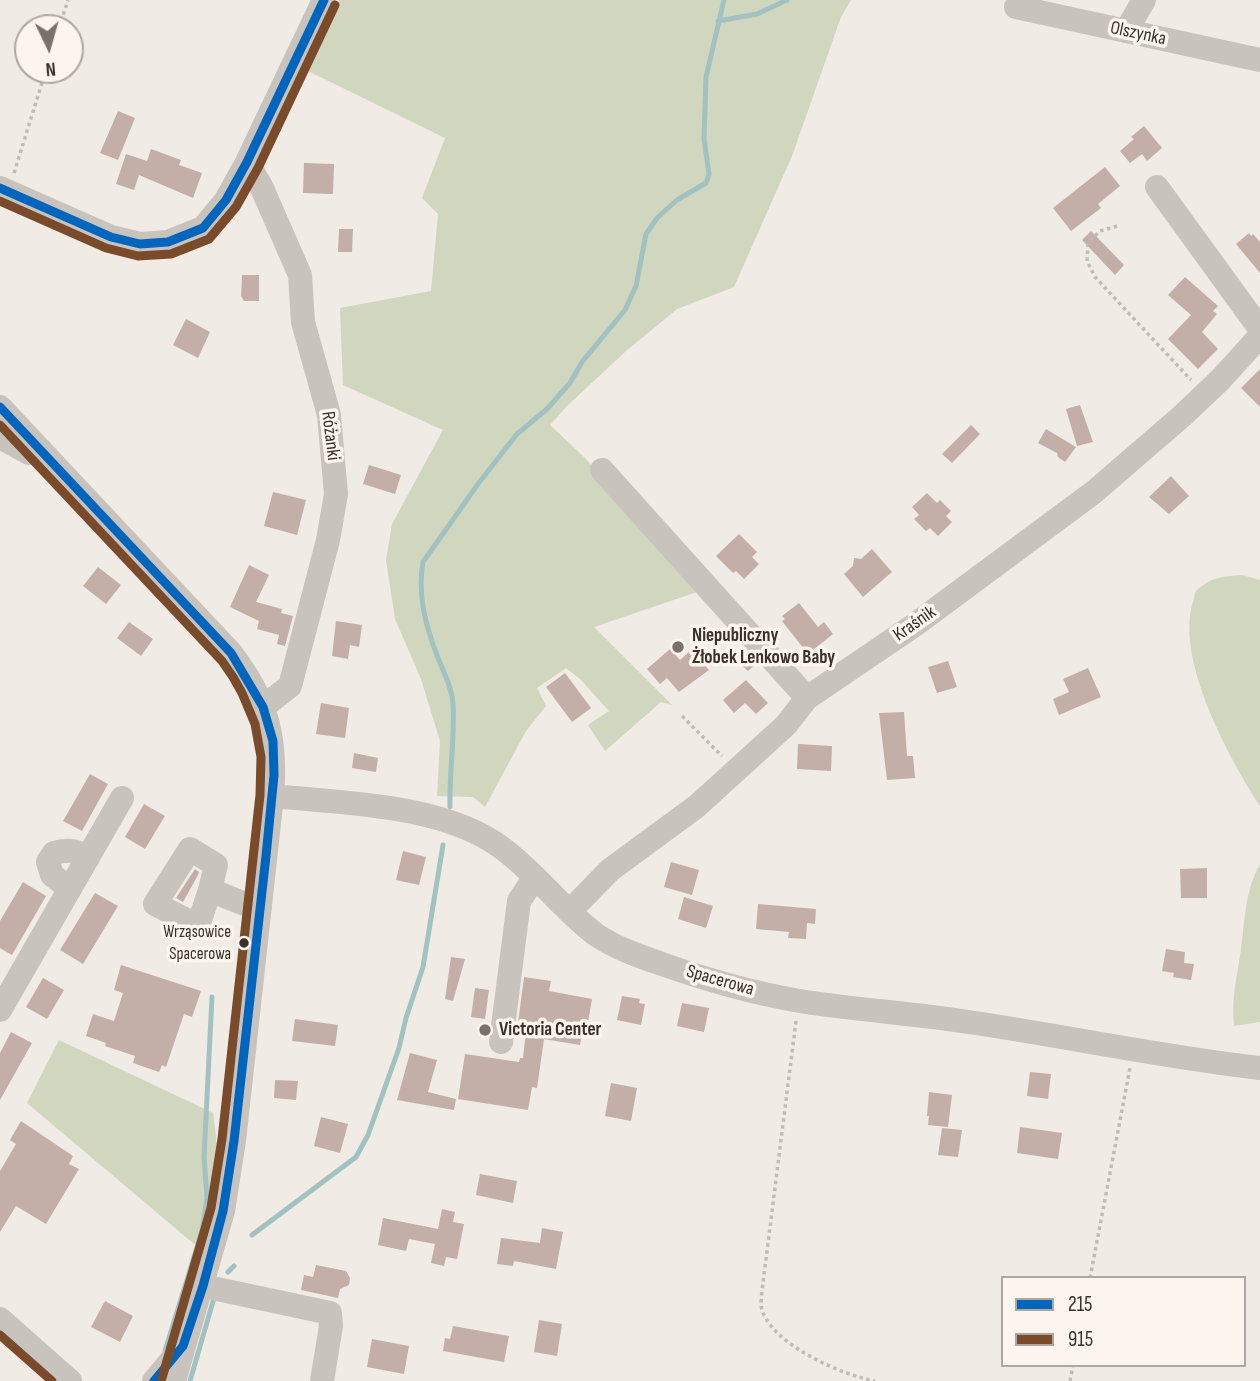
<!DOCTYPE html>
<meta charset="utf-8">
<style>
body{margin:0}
#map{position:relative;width:1260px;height:1381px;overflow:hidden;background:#f0ebe5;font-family:"Sofia Sans Condensed",sans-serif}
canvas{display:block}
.legend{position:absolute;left:1001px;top:1276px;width:245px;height:91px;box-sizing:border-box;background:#fbf5ee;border:2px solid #aea6a0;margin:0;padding:9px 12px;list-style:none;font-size:21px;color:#3b302b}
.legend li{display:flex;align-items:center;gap:14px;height:35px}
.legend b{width:35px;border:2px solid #aea6a0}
.north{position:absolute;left:14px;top:14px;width:70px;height:70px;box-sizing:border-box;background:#fbf5ee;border:2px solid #aea6a0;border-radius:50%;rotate:175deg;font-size:19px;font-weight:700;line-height:28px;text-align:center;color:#3b302b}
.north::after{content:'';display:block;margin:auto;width:24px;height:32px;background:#7a716c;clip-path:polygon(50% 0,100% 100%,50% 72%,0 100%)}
</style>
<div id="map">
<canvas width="1260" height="1381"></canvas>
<ul class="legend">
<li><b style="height:9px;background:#0065bd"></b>215</li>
<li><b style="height:9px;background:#7a4b2a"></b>915</li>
</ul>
<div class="north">N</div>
</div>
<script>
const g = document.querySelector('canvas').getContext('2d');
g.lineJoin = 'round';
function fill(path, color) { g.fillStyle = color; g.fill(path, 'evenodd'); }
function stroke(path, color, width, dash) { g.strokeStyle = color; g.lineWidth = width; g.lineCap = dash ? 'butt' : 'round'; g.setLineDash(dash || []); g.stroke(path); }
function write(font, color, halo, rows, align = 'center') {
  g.font = font + ' "Sofia Sans Condensed",sans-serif'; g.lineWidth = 7; g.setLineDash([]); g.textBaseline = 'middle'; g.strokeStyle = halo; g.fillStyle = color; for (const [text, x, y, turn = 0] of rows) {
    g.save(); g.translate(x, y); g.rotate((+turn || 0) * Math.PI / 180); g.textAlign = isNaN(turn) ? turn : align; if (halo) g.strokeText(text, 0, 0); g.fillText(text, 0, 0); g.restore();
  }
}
fill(new Path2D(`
 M339,0H851L841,17L792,156L734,287L677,309L626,351L567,406L550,425L585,458L700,591L594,627L672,705L661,702L605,751L588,725L609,711L580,679L566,668L537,688L546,706L526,731L485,807L473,797L437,796L440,741L421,679L395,619L386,560L392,524L443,430L343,385L340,308L431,291L438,214L422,198L445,138L308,71Z
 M1242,575L1260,580V806C1229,758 1177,663 1192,605C1194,600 1194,594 1197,590C1210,577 1225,576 1242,575Z
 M1260,864V1022L1234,1026C1231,997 1237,978 1241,949C1245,920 1245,891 1260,864Z
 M59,1040L213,1113L218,1152L216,1194L205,1244H194L27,1103Z`), '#d1d6bf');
stroke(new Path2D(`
 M718,21L757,14L787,0
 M450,807C449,773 455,738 453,704C452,688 444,673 438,658C426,627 417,595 423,562L478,484L517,434L547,409L570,383L582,362L625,310L636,286L646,234L657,218L677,200L706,183L709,174L704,139L706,77L724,0
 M252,1235L356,1157L368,1135L399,1048L406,1018L423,967L443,845
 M228,1272L234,1266
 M165,1351L202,1231L207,1198L204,1157L212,997
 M190,1381L214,1298`), '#a1c2c1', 5);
fill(new Path2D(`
 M118,111L135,118L118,160L100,153Z
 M1144,126L1162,148L1147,161L1142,154L1130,163L1120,151L1134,139L1131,137Z
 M151,149L181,160L179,165L202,173L193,198L139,175L134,190L116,184L126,154L147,161Z
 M304,163L334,164L333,194L303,193Z
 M1105,167L1120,186L1098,204L1101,208L1071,231L1053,208Z
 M339,229H353L352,252H338Z
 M1091,231L1124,265L1115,275L1082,240Z
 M1249,233L1251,236L1253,234L1260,242V273L1236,244Z
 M242,275H259V301H244L241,296Z
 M1185,277L1218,306L1213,311L1217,314L1202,332L1218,349L1198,369L1168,339L1191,315L1168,295Z
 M186,319L210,332L198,358L173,345Z
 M1260,369V407L1241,388Z
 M1080,405L1093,442L1077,446L1066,409Z
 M971,425L980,434L952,463L942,454Z
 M1046,429L1076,447L1065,462L1058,457L1057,453L1038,443Z
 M369,465L401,475L395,494L363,484Z
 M1171,476L1189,496L1169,514L1149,497Z
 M273,492L306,500L297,535L264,526Z
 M927,493L937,503L940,500L951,511L946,516L952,522L938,536L930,528L926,531L914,519L919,515L912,507Z
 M739,534L757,552L752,557L759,564L744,579L736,571L733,573L716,556Z
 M872,549L892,572L863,597L844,574L853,566L854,558L861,559Z
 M249,565L269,575L256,602L282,609L281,613L293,616L285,646L277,644L279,635L257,629L259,621L230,607Z
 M98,567L121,585L106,604L83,586Z
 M799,603L818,627L824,622L833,634L808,654L782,621L785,619L782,616Z
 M336,621L362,625L359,647L350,645L348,659L332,656Z
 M129,622L153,639L141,656L117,638Z
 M670,649L680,660L691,650L709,670L679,692L667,678L660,684L647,669Z
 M745,651L756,664L748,671L736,660Z
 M948,661L957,687L937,693L928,667Z
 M1088,668L1101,697L1059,715L1053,699L1069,692L1063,679Z
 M565,673L591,708L572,722L546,687Z
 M746,680L768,703L756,714L745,703L734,713L723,700Z
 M321,703L349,708L345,738L316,734Z
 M904,712L907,756H913L915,778L887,780L879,713Z
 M798,744L832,746L831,771L797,769Z
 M354,753L378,758L376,772L352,768Z
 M90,774L108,784L82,831L63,821Z
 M144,804L165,816L145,849L125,837Z
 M403,851L426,857L419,885L396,880Z
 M671,862L699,870L692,895L664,887Z
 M1207,868V898H1181L1180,869Z
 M195,869L199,872L198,875L183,902L176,898Z
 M23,882L46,896L12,955L0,948V921Z
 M95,893L118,906L83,964L60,950Z
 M684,897L713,906L706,928L678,919Z
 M758,904L816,909L815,924L807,923L806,939L788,938L789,932L756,929Z
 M1166,949L1185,952L1184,963L1194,964L1191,980L1173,977L1174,973L1162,971Z
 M451,957L465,959L453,1001L445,999Z
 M121,965L201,991L192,1017L184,1014L166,1067L162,1065L159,1072L133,1063L135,1056L105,1046L106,1043L86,1036L93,1014L114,1021L123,993L114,990Z
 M524,977L551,981L549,991L592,999L587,1028H583L580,1045L544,1039L537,1088L532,1087L528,1110L458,1099L465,1054L519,1062L520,1058H523L526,1031L519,1030L518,1023Z
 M43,978L64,990L47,1019L26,1007Z
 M475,988L489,990L485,1019L471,1017Z
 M622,996L640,999L639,1003L645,1004L641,1025L617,1020Z
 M682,1003L709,1008L704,1032L677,1026Z
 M295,1019L338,1025L335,1046L292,1041Z
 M11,1032L32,1043L0,1100V1053Z
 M410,1053L437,1060L428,1092L456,1099L454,1110L397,1100Z
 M1030,1072L1051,1074L1048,1099L1027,1096Z
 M275,1080L298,1081L296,1100L274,1098Z
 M611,1083L637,1088L631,1121L605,1116Z
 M929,1092L952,1095L948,1127L928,1125L929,1116H927Z
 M321,1117L348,1124L340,1153L314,1146Z
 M21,1121L73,1156L69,1164L79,1169L46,1224L16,1206L0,1232V1171L16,1144L10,1140Z
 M1020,1127L1062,1133L1058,1159L1017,1153Z
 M942,1128L962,1130L958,1157L938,1155Z
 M480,1174L517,1181L513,1203L476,1195Z
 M442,1209L455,1212L453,1222L464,1224L457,1259L446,1257L444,1266L431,1263L435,1244L409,1239L406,1251L378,1245L383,1218L438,1229Z
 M542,1228L563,1232L556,1269L514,1261L513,1266L497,1264L501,1238L540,1243Z
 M316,1265L346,1271L350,1278L349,1285L340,1289L338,1298L301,1290L304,1275L313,1277Z
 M105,1301L133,1316L120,1342L91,1327Z
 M539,1320L562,1324L557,1356L534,1352Z
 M453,1326L509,1336L504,1362L443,1351L445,1338L450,1339Z
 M372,1339L409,1346L404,1374L367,1367Z`), '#c3afa7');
stroke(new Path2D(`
 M59,28L68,0
 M14,173L46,70
 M1117,226L1100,231L1088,243L1087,261L1095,277L1191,380
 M682,716L722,756
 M796,1021L763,1283C762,1291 760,1303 762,1310C773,1345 842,1375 875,1381
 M1090,1278L1130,1068
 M1070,1381L1073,1365`), '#c2bbb6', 3.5, [3.5, 3.5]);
stroke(new Path2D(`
 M1016,7L1260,60
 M1126,31L1144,0
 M247,162L261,186L300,275L303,322L329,415L336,494L328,540L290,686L263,707
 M1157,187L1260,329
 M0,188L111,237L140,244L168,242L203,228L226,200L247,162L324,0
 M0,407L231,653C267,700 277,738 272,796L234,1141L223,1211L174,1381
 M0,437L29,453L41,450
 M602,470L807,698
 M272,796C343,803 443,804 502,848C536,873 561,908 595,934C615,948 639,956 662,964C707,980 753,993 800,1001C856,1010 912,1013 968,1022C1065,1036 1162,1057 1260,1068
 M70,889L52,875L48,862L54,853C67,849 76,850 88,858
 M210,890L216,865L190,849L155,904L198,926L210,890L250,906L260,907
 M570,911L610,870L697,806L786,725L807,698L916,624L1094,492L1182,416L1220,380L1260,336
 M0,1010L122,798
 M501,1042L519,901L535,877
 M203,1286L330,1313L331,1326L322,1381
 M0,1319L70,1381
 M154,1381L180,1350`), '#c9c3be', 24);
stroke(new Path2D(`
 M0,188L111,237L140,244L168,242L203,228L226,200L247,162L324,0
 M0,407L231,653L263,707L273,741L274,775L266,856L234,1141L223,1211L203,1286L183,1346L154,1381`), '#0065bd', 9);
stroke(new Path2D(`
 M0,201L106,248L138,256L171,254L209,239L236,207L258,168L335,5
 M0,425L222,661L233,677L242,693L255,724L261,757L260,795L222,1139L211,1208L162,1378
 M0,1335L52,1381`), '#7a4b2a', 9);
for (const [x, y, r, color] of [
 [678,647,7,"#7a716c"],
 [244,943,6,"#3b302b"],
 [485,1030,7,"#7a716c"]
]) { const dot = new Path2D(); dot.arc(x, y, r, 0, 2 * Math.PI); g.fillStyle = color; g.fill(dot); stroke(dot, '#fbf5ee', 2.5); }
write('17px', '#3b302b', '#fbf5ee', [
 ["Wrząsowice",231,933],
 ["Spacerowa",231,955]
], 'right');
write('19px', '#3b302b', '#fbf5ee', [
 ["Olszynka",1138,34,12],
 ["Różanki",330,436,83],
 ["Kraśnik",915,624,-35],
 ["Spacerowa",720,981,16]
]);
write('bold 19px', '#3b302b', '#fbf5ee', [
 ["Niepubliczny",692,636],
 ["Żłobek Lenkowo Baby",692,658],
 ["Victoria Center",499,1030]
], 'left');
</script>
